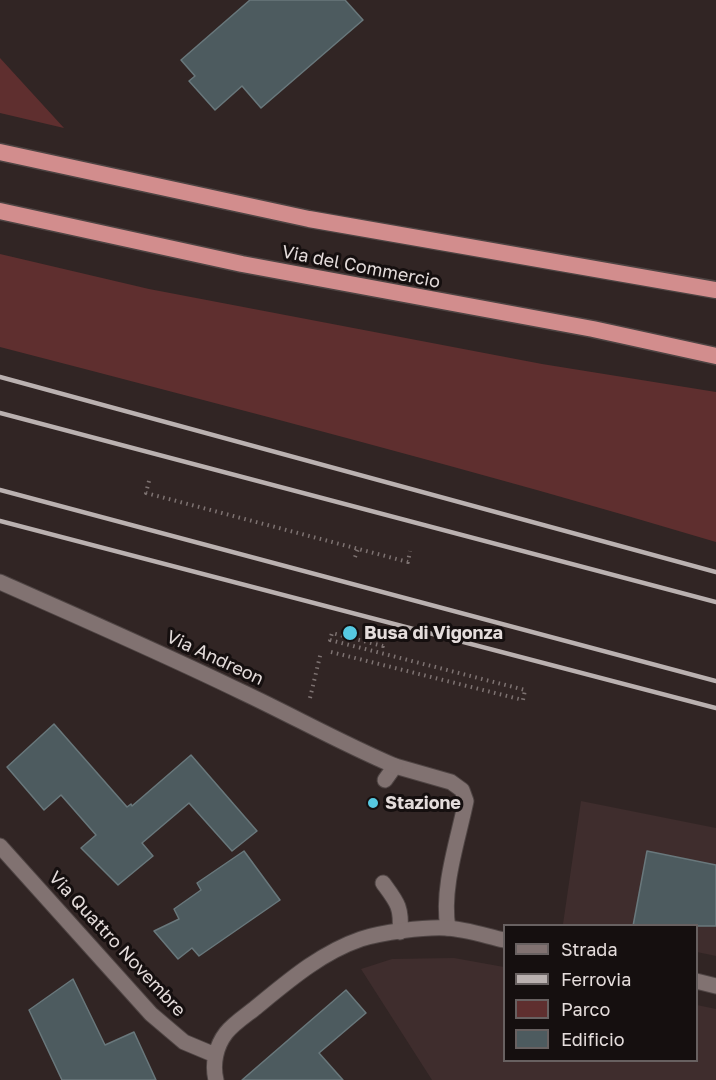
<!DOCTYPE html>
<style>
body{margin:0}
#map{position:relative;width:716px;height:1080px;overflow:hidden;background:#312524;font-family:"Golos Text",sans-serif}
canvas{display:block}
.legend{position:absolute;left:503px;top:924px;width:195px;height:138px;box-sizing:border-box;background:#150f0f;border:2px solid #686161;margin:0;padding:8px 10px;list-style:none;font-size:18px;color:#e4dcdb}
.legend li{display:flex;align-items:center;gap:12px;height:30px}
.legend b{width:30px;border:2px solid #686161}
</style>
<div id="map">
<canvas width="716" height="1080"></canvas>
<ul class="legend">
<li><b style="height:8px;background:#817271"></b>Strada</li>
<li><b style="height:8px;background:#bab1b0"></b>Ferrovia</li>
<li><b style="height:16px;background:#5f2f2f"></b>Parco</li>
<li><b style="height:16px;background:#4d5b5f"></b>Edificio</li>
</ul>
</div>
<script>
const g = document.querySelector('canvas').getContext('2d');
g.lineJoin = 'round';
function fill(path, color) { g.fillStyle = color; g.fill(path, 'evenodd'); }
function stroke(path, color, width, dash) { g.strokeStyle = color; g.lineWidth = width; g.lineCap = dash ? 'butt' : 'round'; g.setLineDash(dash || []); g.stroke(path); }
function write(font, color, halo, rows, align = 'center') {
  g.font = font + ' "Golos Text",sans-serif'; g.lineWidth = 6; g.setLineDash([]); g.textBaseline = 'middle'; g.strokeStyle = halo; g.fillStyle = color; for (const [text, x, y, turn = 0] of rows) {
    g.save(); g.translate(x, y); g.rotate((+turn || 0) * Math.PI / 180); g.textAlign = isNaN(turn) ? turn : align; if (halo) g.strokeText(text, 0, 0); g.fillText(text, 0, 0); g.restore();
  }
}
fill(new Path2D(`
 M581,801L716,828V956L697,952L696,926H572L563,924Z
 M454,958L504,967V1060H696L697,1005L716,1009V1080H432L361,969L392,959Z`), '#3f2d2d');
fill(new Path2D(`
 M0,58L64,128L0,113Z
 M0,254L149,289L542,364L716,392V542C479,471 239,409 0,347Z`), '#5f2f2f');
const building = new Path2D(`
 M250,0H345L363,20L261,108L242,86L215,110L189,81L195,76L181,60Z
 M54,724L127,807L131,804L132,806L191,755L257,831L232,851L189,803L142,843L153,856L118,885L81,848L96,835L61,795L44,810L7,767Z
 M244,851L280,900L199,956L192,948L178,959L154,931L179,919L174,909L201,890L197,883Z
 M647,851L716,865V926H633Z
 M73,979L105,1045L134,1032L156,1080H62L29,1010Z
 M346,990L366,1013L319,1053L343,1080H242Z`);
fill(building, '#4d5b5f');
stroke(building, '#69787c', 1.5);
const service = new Path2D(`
 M385,780L395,766L451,782L462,790L466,801C458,840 441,889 448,928
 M383,883C397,902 402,907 400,932`);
const minor = new Path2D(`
 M0,582C81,618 162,653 242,692C293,716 343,744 395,766
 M0,846L151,1014L184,1042L215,1055
 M696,981L716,986
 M216,1080C212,1064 216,1046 226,1033C233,1024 245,1016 254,1009C287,982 320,953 361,939C382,932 424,927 446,928C466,929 486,936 504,940`);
const trunk = new Path2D(`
 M0,152L309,219L716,290
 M0,211L242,264L593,329L716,356`);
stroke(service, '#4e4443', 17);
stroke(minor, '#4e4443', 17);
stroke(trunk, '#4e4443', 19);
stroke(new Path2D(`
 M149,481L146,493L408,562L410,551
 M355,557L358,549
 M331,652L523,700L525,690L330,640L332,633L383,646L385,635
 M310,698L321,652`), '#7e7372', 4, [1.5, 4.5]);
stroke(service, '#817271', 15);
stroke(minor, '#817271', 15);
stroke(trunk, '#d28d8d', 16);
stroke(new Path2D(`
 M0,377L716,572
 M0,413L716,602
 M0,490L716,681
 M0,521L716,708`), '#bab1b0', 4.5);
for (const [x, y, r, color] of [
 [350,633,8,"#56c9e1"],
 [373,803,6,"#56c9e1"]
]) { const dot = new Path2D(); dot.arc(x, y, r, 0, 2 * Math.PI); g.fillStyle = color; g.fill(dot); stroke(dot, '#150f0f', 2); }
write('18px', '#e4dcdb', '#150f0f', [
 ["Via del Commercio",361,267,11],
 ["Via Andreon",215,658,25],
 ["Via Quattro Novembre",117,944,47]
]);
write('bold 18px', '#e4dcdb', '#150f0f', [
 ["Busa di Vigonza",364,633],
 ["Stazione",385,803]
], 'left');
</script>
